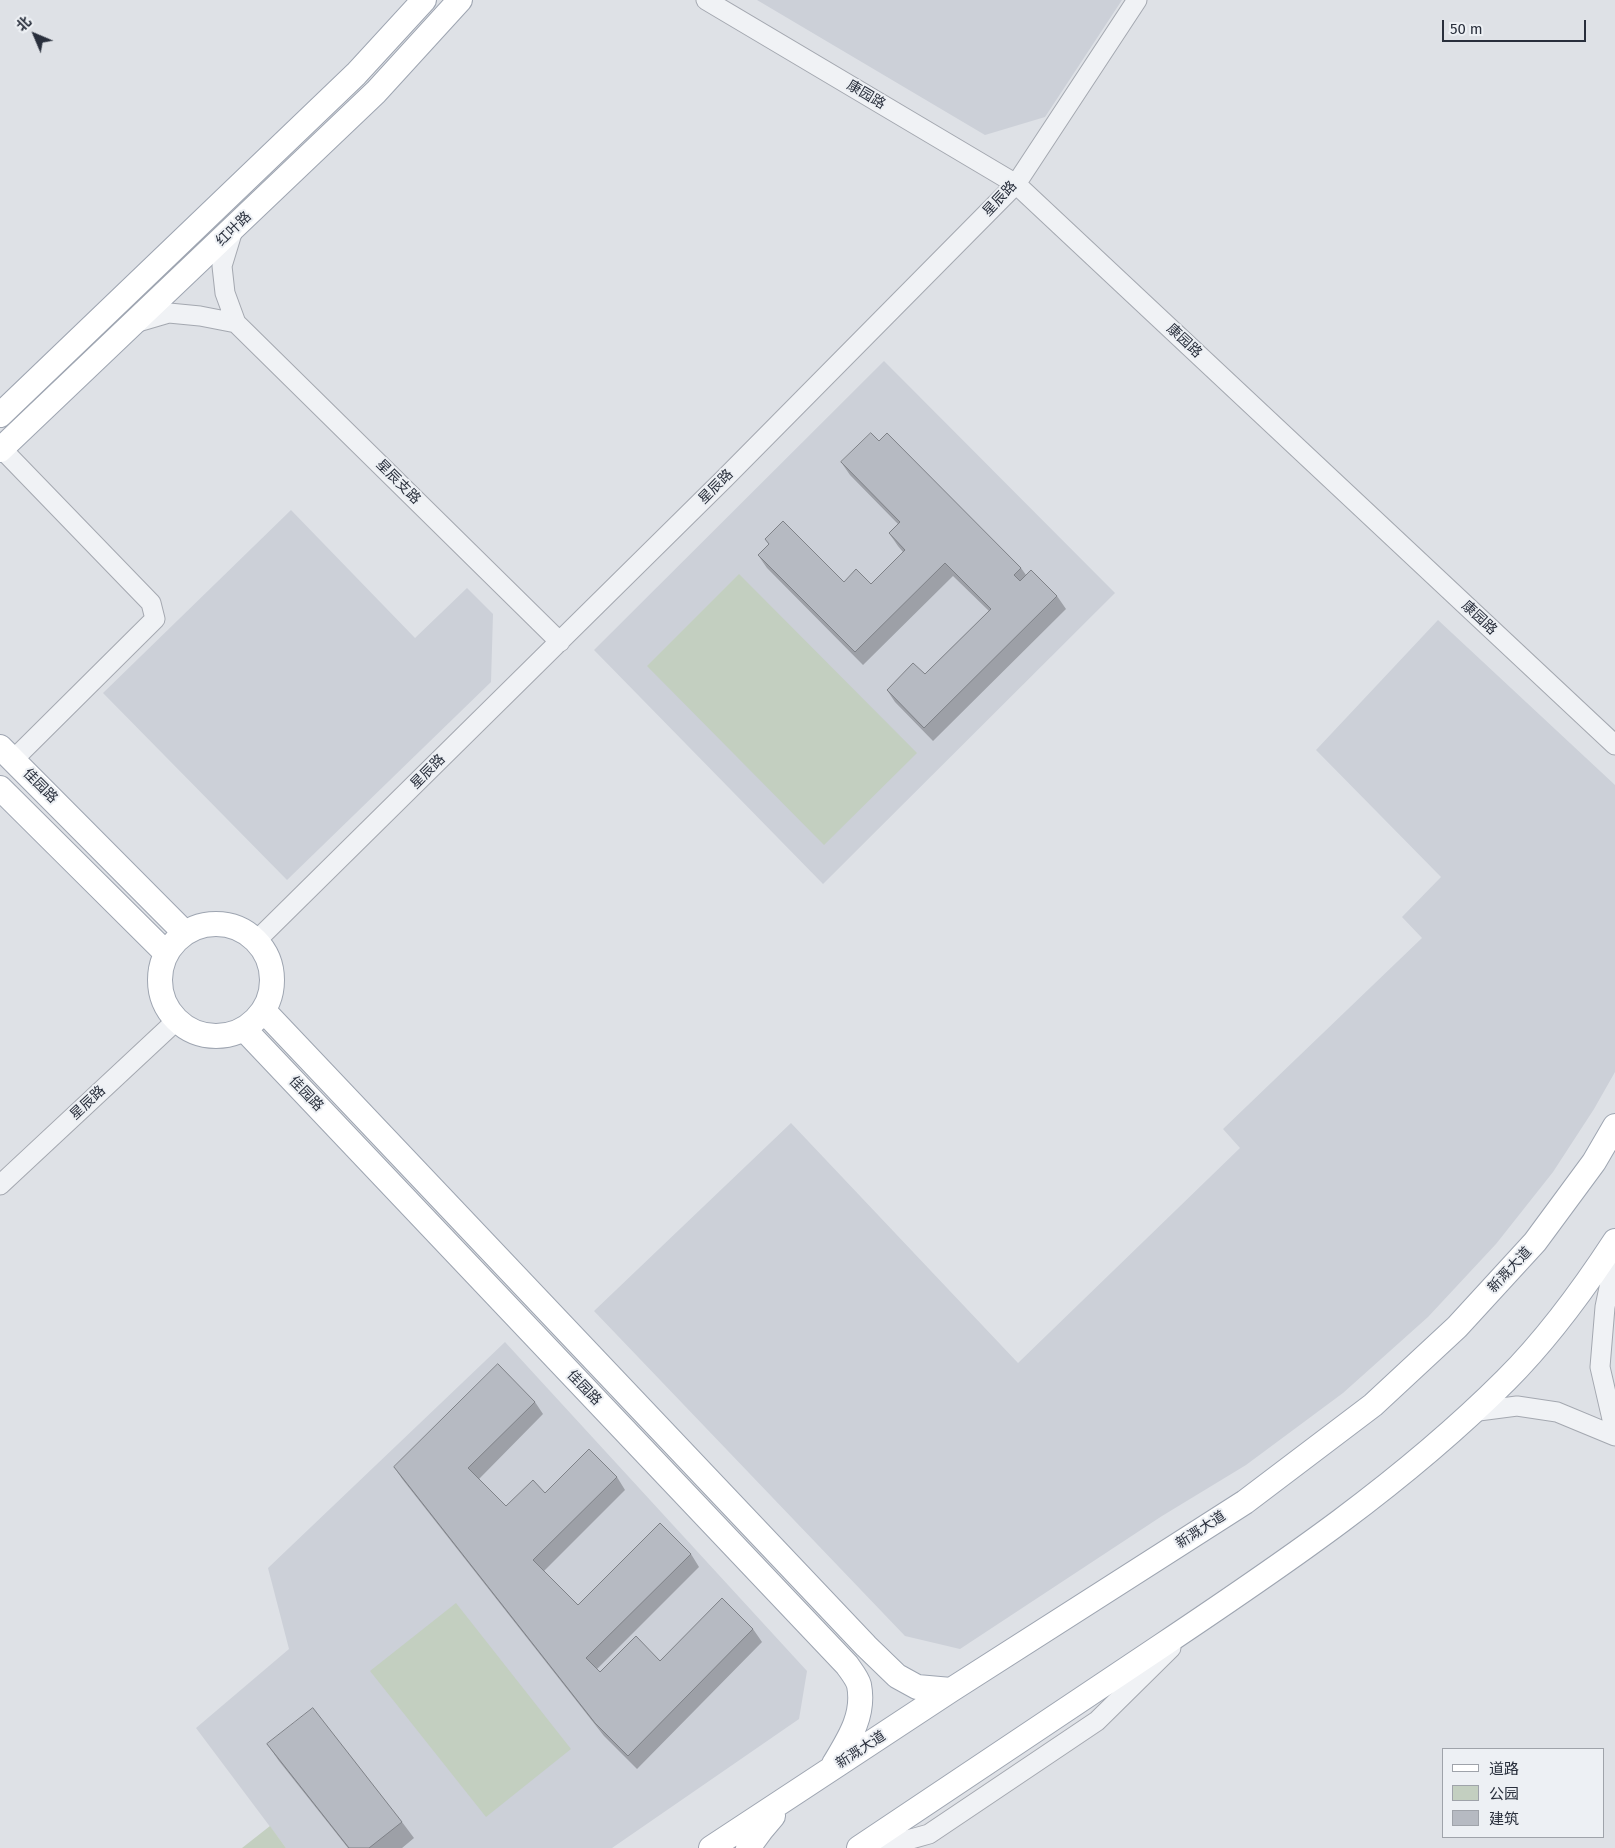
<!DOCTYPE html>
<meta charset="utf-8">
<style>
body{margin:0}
#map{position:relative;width:1615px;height:1848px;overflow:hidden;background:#dee1e6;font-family:"Fira Sans","Noto Sans SC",sans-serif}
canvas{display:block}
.legend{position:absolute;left:1442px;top:1748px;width:162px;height:90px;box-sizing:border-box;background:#edf0f4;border:1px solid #9fa3aa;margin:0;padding:6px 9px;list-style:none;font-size:15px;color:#292f3c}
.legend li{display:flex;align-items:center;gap:10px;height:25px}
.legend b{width:25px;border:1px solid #9fa3aa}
.north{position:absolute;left:10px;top:10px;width:50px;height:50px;-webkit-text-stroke:4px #edf0f4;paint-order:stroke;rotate:315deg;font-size:14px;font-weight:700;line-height:20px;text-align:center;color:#292f3c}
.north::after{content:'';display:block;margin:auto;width:18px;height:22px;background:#292f3c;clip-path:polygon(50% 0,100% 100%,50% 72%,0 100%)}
.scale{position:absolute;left:1442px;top:20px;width:144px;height:22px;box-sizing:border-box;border:2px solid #292f3c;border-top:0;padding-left:6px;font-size:15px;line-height:18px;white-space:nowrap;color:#292f3c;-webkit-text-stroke:4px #edf0f4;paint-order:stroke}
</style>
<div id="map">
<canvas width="1615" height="1848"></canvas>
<ul class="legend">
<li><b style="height:6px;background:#fff"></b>道路</li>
<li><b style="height:14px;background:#c3cfc0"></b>公园</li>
<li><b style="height:14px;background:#b6bac2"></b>建筑</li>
</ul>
<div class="north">北</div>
<div class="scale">50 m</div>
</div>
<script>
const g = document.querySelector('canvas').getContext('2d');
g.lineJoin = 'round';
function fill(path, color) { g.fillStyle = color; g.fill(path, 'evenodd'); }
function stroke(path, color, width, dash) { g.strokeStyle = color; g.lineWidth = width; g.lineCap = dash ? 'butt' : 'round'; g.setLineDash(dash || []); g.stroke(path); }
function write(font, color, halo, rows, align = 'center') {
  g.font = font + ' "Fira Sans","Noto Sans SC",sans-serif'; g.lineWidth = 4; g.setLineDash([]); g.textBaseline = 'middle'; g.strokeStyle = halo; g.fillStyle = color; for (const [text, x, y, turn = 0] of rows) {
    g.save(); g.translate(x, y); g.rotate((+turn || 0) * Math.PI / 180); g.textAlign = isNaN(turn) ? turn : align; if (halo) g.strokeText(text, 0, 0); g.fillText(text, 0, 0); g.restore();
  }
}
fill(new Path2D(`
 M757,0H1122L1045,117L985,135Z
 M884,361L1115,593L823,884L594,650Z
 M291,510L415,638L467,588L493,614L491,682L287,880L103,693Z
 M1438,620L1615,785V1072L1594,1109L1553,1172L1496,1244L1428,1317L1343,1393L1246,1465L1162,1516L960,1649L905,1636L594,1311L791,1123L1018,1363L1240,1148L1223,1129L1422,938L1402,917L1441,877L1316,750Z
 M505,1342L807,1671L799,1719L612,1848H286L196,1728L289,1649L268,1568Z`), '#ccd0d8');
fill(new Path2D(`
 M739,574L917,753L824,845L647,666Z
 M456,1603L571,1749L486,1817L370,1671Z
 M270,1826L286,1848H242Z`), '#c3cfc0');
const minor = new Path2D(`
 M706,0L1016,184L1615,745
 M233,230L222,266L225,293L236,323L560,642
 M135,323L169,313L200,316L236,323
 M2,449L151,603L155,619L13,760
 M256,941L724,479L1016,184L1137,0
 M0,1185L177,1020
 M1615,1259L1605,1307L1600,1367L1615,1432
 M1471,1412L1517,1406L1557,1412L1615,1436
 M879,1848L929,1834L1097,1721L1171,1648`);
const major = new Path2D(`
 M0,415L356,74L424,0
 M0,450L376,92L460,0
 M0,747L185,933
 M0,788L166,953
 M160 980a56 56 0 1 1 112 0a56 56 0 1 1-112 0Z
 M264,1011L866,1646L897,1676L917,1687L951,1690
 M244,1029L847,1665C851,1671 857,1678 859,1685C865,1715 849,1739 834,1764
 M711,1848L951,1690L1245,1502L1373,1405L1457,1327L1535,1242L1594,1162L1615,1126
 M748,1848L762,1829L773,1816
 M859,1848C960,1781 1060,1713 1161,1646C1282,1565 1403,1483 1506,1380C1548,1338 1583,1290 1615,1241`);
stroke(minor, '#a4a8b0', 21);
stroke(major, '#9ea5b1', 26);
stroke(minor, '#f0f2f5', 19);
stroke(major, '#fff', 24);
fill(new Path2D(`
 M879,441L1021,568L1026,575L1057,596L1066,609L933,741L895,702L887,690L925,674L989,611L953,576L863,665L767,568L758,555L769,544L765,539L844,582L871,584L903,552L898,546L889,533L898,524L850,475L841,462Z
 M535,1402L543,1414L479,1479L506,1506L545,1493L617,1477L625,1490L544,1571L578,1605L691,1554L699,1567L597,1669L600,1672L660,1661L753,1629L762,1642L637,1769L604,1736L403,1480L394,1467Z
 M267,1744L402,1822L414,1838L402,1848H348L279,1761Z`), '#9da0a7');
const building = new Path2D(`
 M871,433L879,441L887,433L1021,568L1014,575L1020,581L1031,570L1057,596L924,728L887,690L913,663L925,674L991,609L945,563L855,652L758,555L769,544L765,539L783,521L844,582L856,569L871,584L905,550L889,533L900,522L841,462Z
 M498,1364L535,1402L468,1468L506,1506L533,1480L545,1493L589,1449L617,1477L533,1560L578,1605L660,1523L691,1554L586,1658L600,1672L636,1636L660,1661L722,1598L753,1629L628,1756L595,1723L394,1467Z
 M313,1708L402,1822L369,1848H349L267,1744Z`);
fill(building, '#b6bac2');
stroke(building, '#7f8288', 1);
write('14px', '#292f3c', '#edf0f4', [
 ["康园路",866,95,31],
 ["星辰路",1000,199,-47],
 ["红叶路",234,229,-44],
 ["康园路",1184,341,43],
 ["星辰支路",398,482,45],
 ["星辰路",716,487,-45],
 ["康园路",1479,618,43],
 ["星辰路",428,772,-45],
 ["佳园路",40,786,45],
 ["佳园路",306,1094,46],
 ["星辰路",88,1103,-43],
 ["新溉大道",1510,1270,-47],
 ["佳园路",584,1388,46],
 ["新溉大道",1201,1530,-33],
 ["新溉大道",861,1750,-33]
]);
</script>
